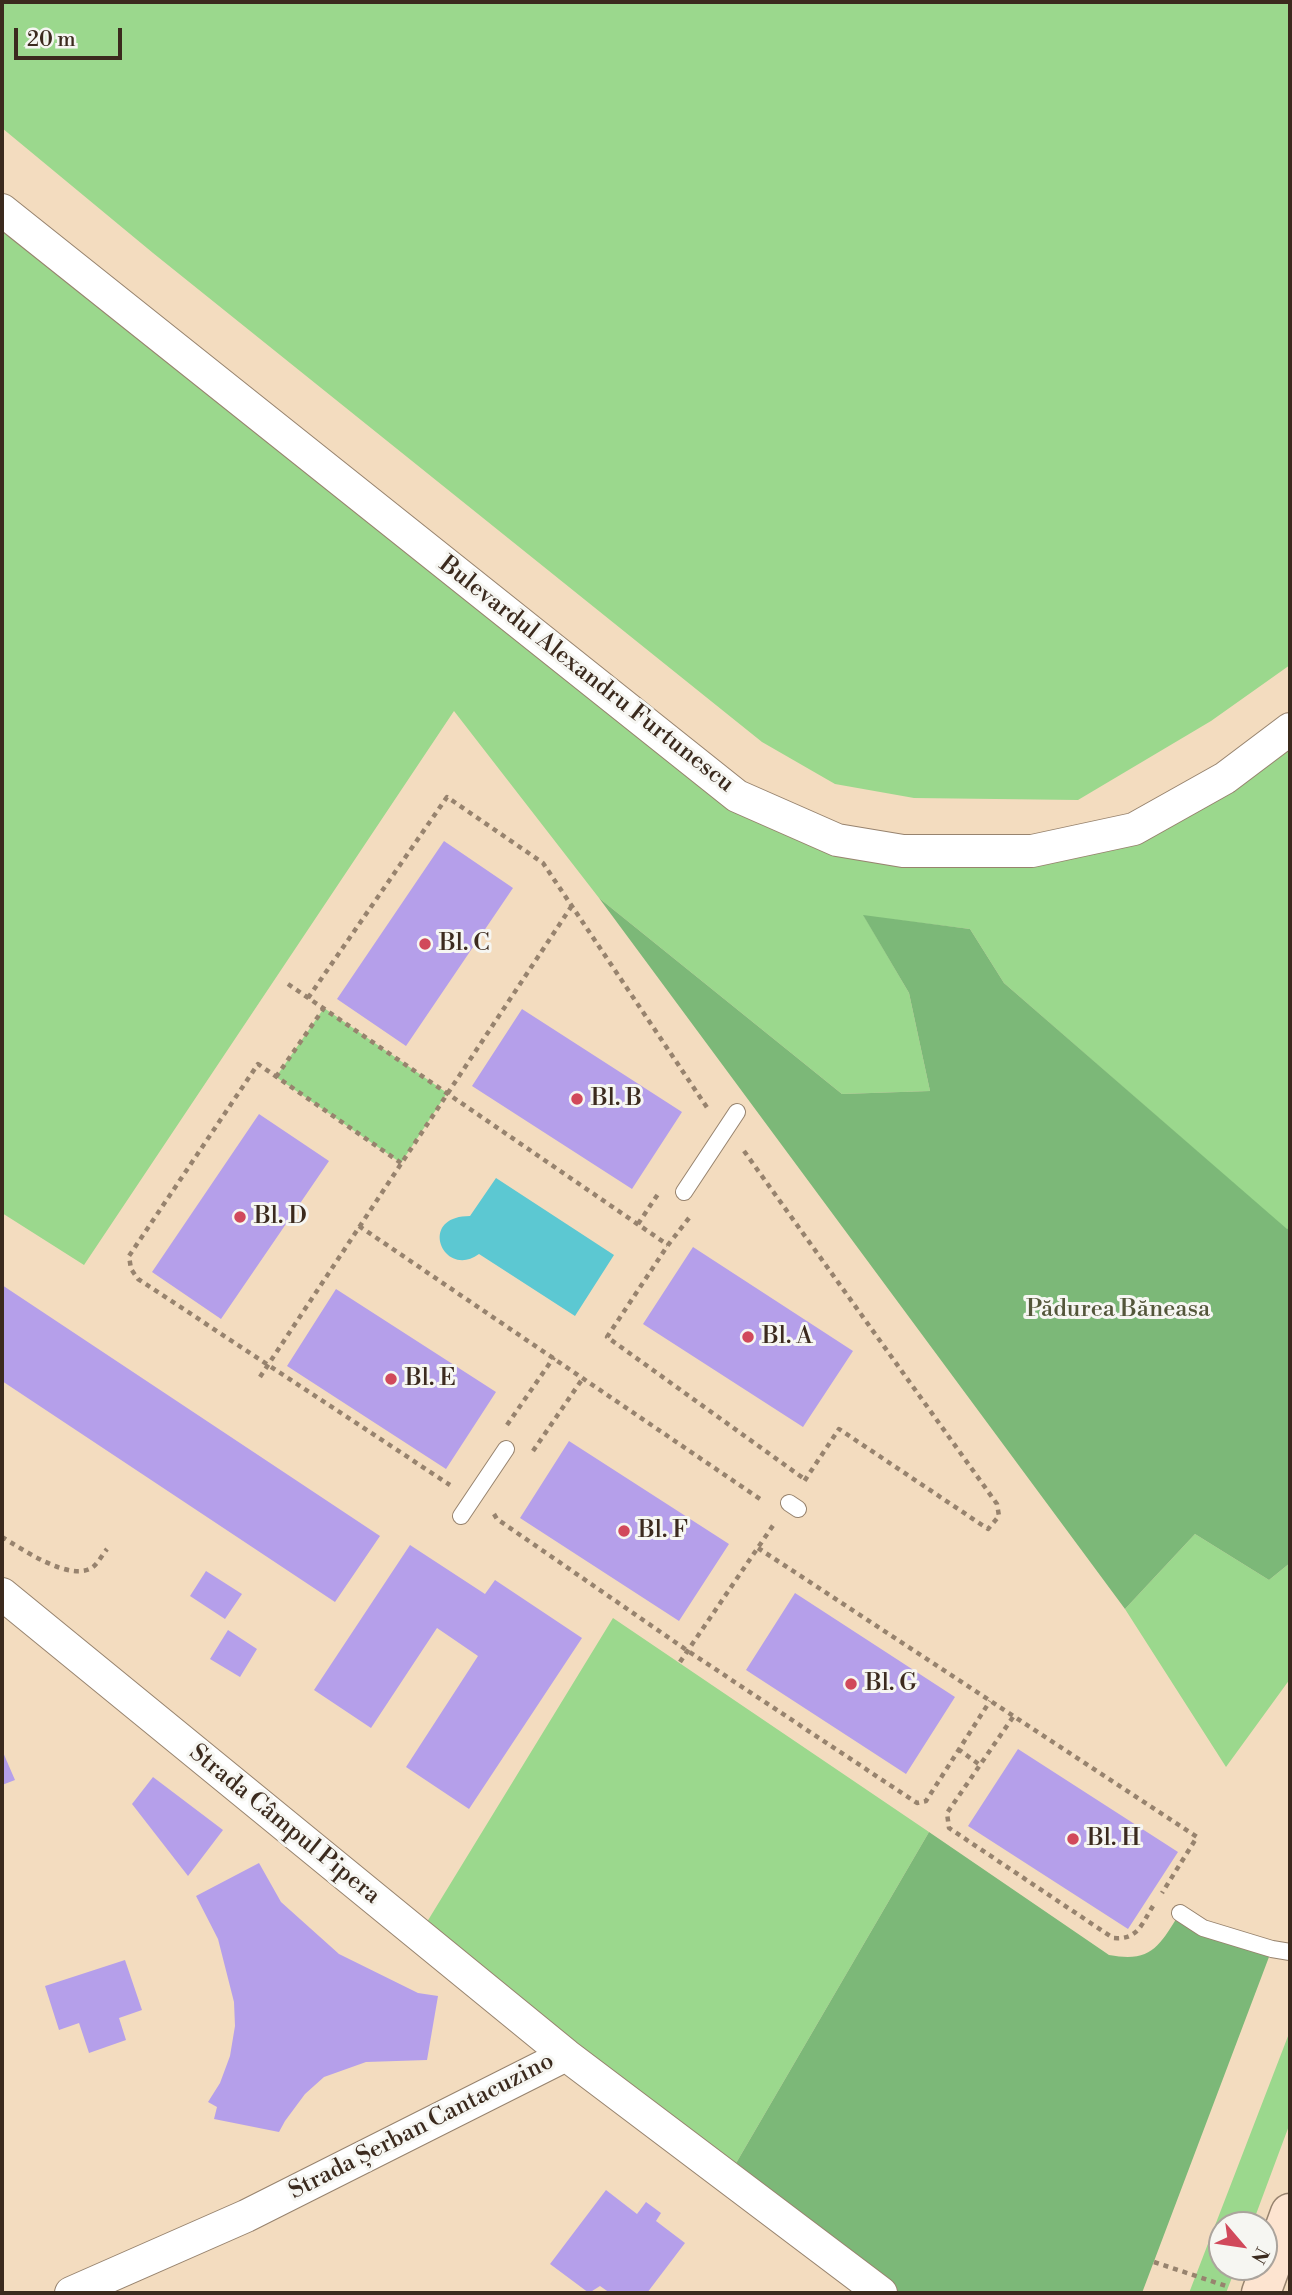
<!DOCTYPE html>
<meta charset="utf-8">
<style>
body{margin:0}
#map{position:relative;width:1292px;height:2295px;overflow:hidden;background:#f3dcbf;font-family:"Libre Bodoni",serif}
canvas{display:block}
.frame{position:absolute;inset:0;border:4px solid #3b2a1e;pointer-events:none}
.north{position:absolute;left:1208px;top:2211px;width:70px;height:70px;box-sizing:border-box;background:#f6f6f2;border:2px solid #aba49d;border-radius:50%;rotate:119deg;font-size:19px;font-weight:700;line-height:28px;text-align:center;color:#3b2a1e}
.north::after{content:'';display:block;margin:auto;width:24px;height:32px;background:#d1495b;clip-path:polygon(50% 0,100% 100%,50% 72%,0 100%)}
.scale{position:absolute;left:14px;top:28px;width:108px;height:32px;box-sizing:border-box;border:4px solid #3b2a1e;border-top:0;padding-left:9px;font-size:21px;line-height:24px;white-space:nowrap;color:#3b2a1e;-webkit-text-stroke:5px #f6f6f2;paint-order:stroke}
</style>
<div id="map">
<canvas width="1292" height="2295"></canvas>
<div class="frame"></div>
<div class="north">N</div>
<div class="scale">20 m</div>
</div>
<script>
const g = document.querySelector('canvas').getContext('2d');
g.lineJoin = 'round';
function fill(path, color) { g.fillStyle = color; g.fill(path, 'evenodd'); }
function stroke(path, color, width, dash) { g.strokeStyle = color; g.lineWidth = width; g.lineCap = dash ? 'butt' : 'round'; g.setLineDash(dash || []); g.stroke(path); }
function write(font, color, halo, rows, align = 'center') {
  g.font = font + ' "Libre Bodoni",serif'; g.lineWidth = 6; g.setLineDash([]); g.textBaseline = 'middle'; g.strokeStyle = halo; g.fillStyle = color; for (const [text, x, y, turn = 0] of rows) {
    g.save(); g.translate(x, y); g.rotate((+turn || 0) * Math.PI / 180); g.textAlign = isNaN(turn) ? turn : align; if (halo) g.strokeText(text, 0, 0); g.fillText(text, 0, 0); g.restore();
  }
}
fill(new Path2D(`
 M2,2H1290V665L1211,721L1078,800L914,798L835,784L762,742L153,253L2,128Z
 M2,210L737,796L903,851L1134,829L1290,729V1228L1287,1230L1004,983L970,929L864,916L909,993L930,1091L842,1094L599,898L454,711L84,1265L2,1213Z
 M324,1008L447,1093L401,1163L276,1077Z
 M1195,1534L1269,1580L1290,1563V1679L1226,1767L1125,1609Z
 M613,1618L929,1832L728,2177L419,1935Z
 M1290,2031V2123L1252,2225H1222V2267H1236L1226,2293H1189Z`), '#9bd88d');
fill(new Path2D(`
 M599,898L842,1094L930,1091L909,993L863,915L970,929L1004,983L1287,1229L1290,1228V1563L1269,1580L1195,1534L1125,1609Z
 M929,1832L1109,1955C1152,1963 1159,1946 1180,1913L1272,1949L1142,2293H881L728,2177Z`), '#7cb878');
fill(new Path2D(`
 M496,1178L614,1255L575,1316L479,1254C444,1280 416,1216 470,1216Z`), '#5cc8d2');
fill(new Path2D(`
 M444,841L513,888L406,1046L337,999Z
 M522,1009L682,1112L632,1189L472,1086Z
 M259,1114L329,1161L221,1319L152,1272Z
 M693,1247L853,1351L803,1427L643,1324Z
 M2,1285L380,1536L335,1602L2,1381Z
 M336,1289L496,1392L446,1469L287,1366Z
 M569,1441L729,1544L679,1621L520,1518Z
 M410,1545L485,1594L495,1580L582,1638L469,1809L406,1767L478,1656L437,1628L371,1728L314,1690Z
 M206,1571L242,1594L225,1619L190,1596Z
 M795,1593L955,1697L906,1774L746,1670Z
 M228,1630L257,1649L240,1677L210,1659Z
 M1018,1749L1178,1852L1128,1929L968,1826Z
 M2,1750L15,1780L2,1785Z
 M153,1777L223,1830L188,1876L132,1804Z
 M259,1863L281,1902L339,1954L418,1993L438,1996L427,2060L366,2062L324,2077L305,2094L285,2121L279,2132L214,2119L217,2107L208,2102L220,2083L230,2056L235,2026L234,2002L218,1939L196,1896Z
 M125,1960L142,2010L119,2018L126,2040L89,2053L79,2023L59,2030L45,1986Z
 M606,2190L637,2214L646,2202L661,2213L656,2221L685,2243L647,2293H610L600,2286L589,2293L550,2264Z`), '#b59fea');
const lane = new Path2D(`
 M684,1192L737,1112
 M789,1503L798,1509
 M461,1516L506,1449
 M1180,1913L1203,1928L1272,1949L1290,1952`);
const street = new Path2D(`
 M2,210L737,796L837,840L903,851H1032L1134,829L1225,778L1290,729
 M2,1594L566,2055L881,2293
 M71,2293L246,2216L566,2055`);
const secondary = new Path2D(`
 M1261,2293L1290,2213`);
stroke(lane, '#97836e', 18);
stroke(street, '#97836e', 34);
stroke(secondary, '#97836e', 41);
stroke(new Path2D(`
 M288,984L668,1245
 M308,998L447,797L543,863L708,1109
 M276,1077L324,1008
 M744,1151L997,1504L999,1516L988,1529L839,1429L803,1483
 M401,1163L258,1064L129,1256L131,1269L138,1279L450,1485
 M689,1218L668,1245L607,1337L803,1478
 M638,1224L658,1194
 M359,1226L763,1501
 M260,1377L571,907
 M507,1425L554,1357
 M533,1451L583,1378
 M494,1514L497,1519L688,1651L917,1803L926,1801L990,1701
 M2,1537C22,1549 71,1583 93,1567C98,1563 103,1554 107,1549
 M758,1548L1197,1837L1162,1893
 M680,1662L774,1524
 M1013,1717L947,1813L949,1828L1113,1938C1138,1940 1141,1925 1153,1906
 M958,1749L980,1765
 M1154,2262L1226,2286`), '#97836e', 4.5, [5, 5]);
stroke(lane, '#fff', 16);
stroke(street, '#fff', 32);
stroke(secondary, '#fde4d0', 38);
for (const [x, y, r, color] of [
 [425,944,7,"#d1495b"],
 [577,1099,7,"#d1495b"],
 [240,1217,7,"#d1495b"],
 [748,1337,7,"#d1495b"],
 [391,1379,7,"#d1495b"],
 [624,1531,7,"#d1495b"],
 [851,1684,7,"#d1495b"],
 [1073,1839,7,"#d1495b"]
]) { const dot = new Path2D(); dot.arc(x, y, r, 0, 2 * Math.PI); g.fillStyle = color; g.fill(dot); stroke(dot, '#f6f6f2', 2.5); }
write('24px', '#3b2a1e', '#f6f6f2', [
 ["Bulevardul Alexandru Furtunescu",586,675,38],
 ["Strada Câmpul Pipera",284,1825,39],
 ["Strada Șerban Cantacuzino",422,2127,-27]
]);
write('24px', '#3b2a1e', '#f6f6f2', [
 ["Bl. C",439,944],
 ["Bl. B",591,1099],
 ["Bl. D",254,1217],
 ["Bl. A",762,1337],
 ["Bl. E",405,1379],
 ["Bl. F",638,1531],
 ["Bl. G",865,1684],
 ["Bl. H",1087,1839]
], 'left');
write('24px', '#53563a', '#f6f6f2', [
 ["Pădurea Băneasa",1118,1310]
]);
</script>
